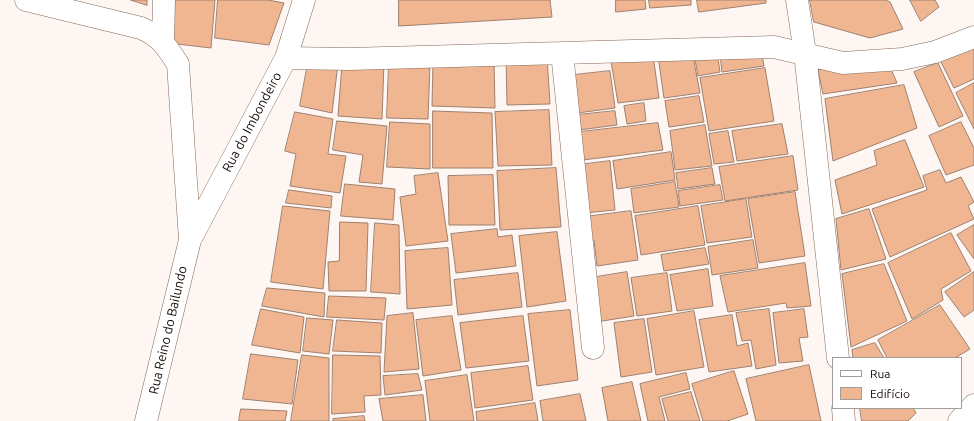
<!DOCTYPE html>
<meta charset="utf-8">
<style>
body{margin:0}
#map{position:relative;width:974px;height:421px;overflow:hidden;background:#fdf6f2;font-family:Ubuntu,sans-serif}
canvas{display:block}
.legend{position:absolute;left:832px;top:357px;width:130px;height:52px;box-sizing:border-box;background:#fff;border:1px solid #a29d9b;margin:0;padding:5px 7px;list-style:none;font-size:12px;color:#160b05}
.legend li{display:flex;align-items:center;gap:8px;height:20px}
.legend b{width:20px;border:1px solid #a29d9b}
</style>
<div id="map">
<canvas width="974" height="421"></canvas>
<ul class="legend">
<li><b style="height:5px;background:#fff"></b>Rua</li>
<li><b style="height:11px;background:#f0b692"></b>Edifício</li>
</ul>
</div>
<script>
const g = document.querySelector('canvas').getContext('2d');
g.lineJoin = 'round';
function fill(path, color) { g.fillStyle = color; g.fill(path, 'evenodd'); }
function stroke(path, color, width, dash) { g.strokeStyle = color; g.lineWidth = width; g.lineCap = dash ? 'butt' : 'round'; g.setLineDash(dash || []); g.stroke(path); }
function write(font, color, halo, rows, align = 'center') {
  g.font = font + ' Ubuntu,sans-serif'; g.lineWidth = 3; g.setLineDash([]); g.textBaseline = 'middle'; g.strokeStyle = halo; g.fillStyle = color; for (const [text, x, y, turn = 0] of rows) {
    g.save(); g.translate(x, y); g.rotate((+turn || 0) * Math.PI / 180); g.textAlign = isNaN(turn) ? turn : align; if (halo) g.strokeText(text, 0, 0); g.fillText(text, 0, 0); g.restore();
  }
}
const building = new Path2D(`
 M131,0H147V5Z
 M169,0H215L211,48L169,43Z
 M218,0H268L284,3L269,45L215,38Z
 M399,0H550L552,17L399,26Z
 M616,0H645L646,9L616,12Z
 M649,0H691V5L650,8Z
 M697,0H766V3L699,12Z
 M810,0H886L890,2L903,29L870,38L814,22Z
 M910,0H935L939,7L921,21Z
 M974,42V79L954,88L939,58Z
 M761,49L764,66L722,72L720,55Z
 M692,51L700,93L664,98L658,56Z
 M717,51L720,72L698,76L694,53Z
 M653,55L659,98L618,103L611,61Z
 M547,57L550,104L507,105L506,58Z
 M494,61L495,108L432,106L433,63Z
 M308,63L338,64L332,113L300,106Z
 M384,63L382,119L338,116L342,64Z
 M389,63H430L428,119L387,118Z
 M938,63L963,116L939,127L914,72Z
 M890,67L897,83L823,94L818,70Z
 M765,68L774,121L709,131L700,78Z
 M610,71L615,108L577,113L574,75Z
 M974,83V129L956,93Z
 M904,85L917,128L833,161L825,99Z
 M699,96L704,122L669,127L665,101Z
 M644,103L646,121L627,124L624,106Z
 M549,110L552,165L498,166L495,112Z
 M433,111L492,113L493,168H433Z
 M615,111L617,125L579,130L577,115Z
 M295,112L333,119L328,154L346,156L340,193L290,186L296,154L285,151Z
 M337,121L387,126L382,184L359,182L363,155L333,150Z
 M390,122L430,124V169L387,167Z
 M961,122L974,148V165L946,175L929,136Z
 M658,123L663,150L583,160L580,132Z
 M782,124L788,154L737,161L732,131Z
 M705,125L712,166L675,170L670,131Z
 M728,131L734,162L714,164L709,134Z
 M905,140L924,187L842,214L835,180L877,165L874,151Z
 M671,152L675,180L617,189L613,161Z
 M793,156L798,190L725,201L719,167Z
 M610,161L615,210L585,213L578,165Z
 M556,168L561,227L500,230L497,171Z
 M712,168L715,184L678,189L676,173Z
 M940,170L946,183L961,177L974,202L968,206L974,219L890,257L872,209L927,190L923,176Z
 M438,173L448,241L406,246L400,197L416,194L414,176Z
 M493,175L495,225H449L448,176Z
 M675,182L679,207L634,213L631,189Z
 M345,184L395,189L393,220L341,216Z
 M720,185L723,200L680,206L678,191Z
 M289,190L332,196L331,208L286,203Z
 M795,192L805,256L759,263L748,199Z
 M746,199L752,237L707,243L701,206Z
 M283,206L330,211L323,289L271,282Z
 M698,206L705,245L641,255L635,216Z
 M869,209L886,259L841,270L836,219Z
 M631,211L638,260L597,266L594,240L587,241L584,217Z
 M340,222L368,223L366,291H329L328,262L339,261Z
 M375,223L399,225L400,294L371,292Z
 M974,225V259L957,235Z
 M497,229L498,237L512,235L516,266L456,273L451,234Z
 M557,232L566,301L527,307L519,236Z
 M951,233L971,271L941,289L943,300L912,319L888,263Z
 M753,240L758,268L712,275L708,247Z
 M448,248L452,305L407,309L405,251Z
 M705,248L709,264L664,271L661,255Z
 M805,263L811,306L787,308L786,303L728,312L720,276Z
 M884,264L907,321L851,347L842,274Z
 M708,269L713,306L677,311L670,275Z
 M627,272L634,316L596,322L590,278Z
 M974,272V310L964,317L945,292Z
 M518,273L522,307L458,315L454,280Z
 M667,273L672,311L637,316L631,278Z
 M267,288L325,293L324,317L262,306Z
 M329,296L386,298L384,320L327,317Z
 M940,305L970,349L955,358H887L878,340Z
 M261,309L304,317L300,353L252,345Z
 M769,309L776,365L756,369L751,340L742,341L736,313Z
 M804,309L808,337L799,338L803,361L779,363L773,313Z
 M570,310L578,380L537,386L528,314Z
 M694,311L704,367L656,375L647,319Z
 M413,313L419,369L384,372L387,316Z
 M732,315L737,346L748,343L752,366L709,372L699,320Z
 M452,316L461,370L423,376L416,320Z
 M523,316L529,361L466,368L460,323Z
 M307,318L333,320L329,354L303,351Z
 M644,319L652,372L621,377L614,323Z
 M337,320L382,323L381,353L333,351Z
 M875,343L884,358H853L852,350Z
 M251,354L298,360L292,404L243,399Z
 M302,355L329,358V421H291Z
 M333,355L380,356L381,395L364,396L365,412L332,414Z
 M809,365L821,421H756L746,379Z
 M528,366L533,400L475,408L471,373Z
 M734,371L748,414L727,421H703L692,384Z
 M686,373L690,389L659,397L665,421H648L640,384Z
 M418,374L422,390L385,395L383,376Z
 M467,375L474,421H430L425,381Z
 M632,382L641,421H608L602,388Z
 M691,392L700,421H668L662,399Z
 M580,394L586,421H543L540,401Z
 M423,395L426,421H383L379,399Z
 M535,403L538,421H477L476,412Z
 M860,408H913L916,413L908,421H862Z
 M241,409L287,411L285,421H239Z
 M364,416L365,421H333V419Z`);
fill(building, '#f0b692');
stroke(building, '#9f806e', 1);
const minor = new Path2D(`
 M26,0L141,28C161,37 166,46 178,64L190,240
 M797,0L805,53L838,358
 M163,41L164,0
 M562,53L593,348
 M286,58L349,59L774,47L843,63L902,59L935,52L974,37
 M843,408L844,421
 M146,421L190,240L286,58L304,0
 M959,421L974,405`);
stroke(minor, '#856856', 23);
stroke(minor, '#fff', 22);
write('13px', '#160b05', '#fff', [
 ["Rua do Imbondeiro",252,122,-62],
 ["Rua Reino do Bailundo",168,330,-77]
]);
</script>
